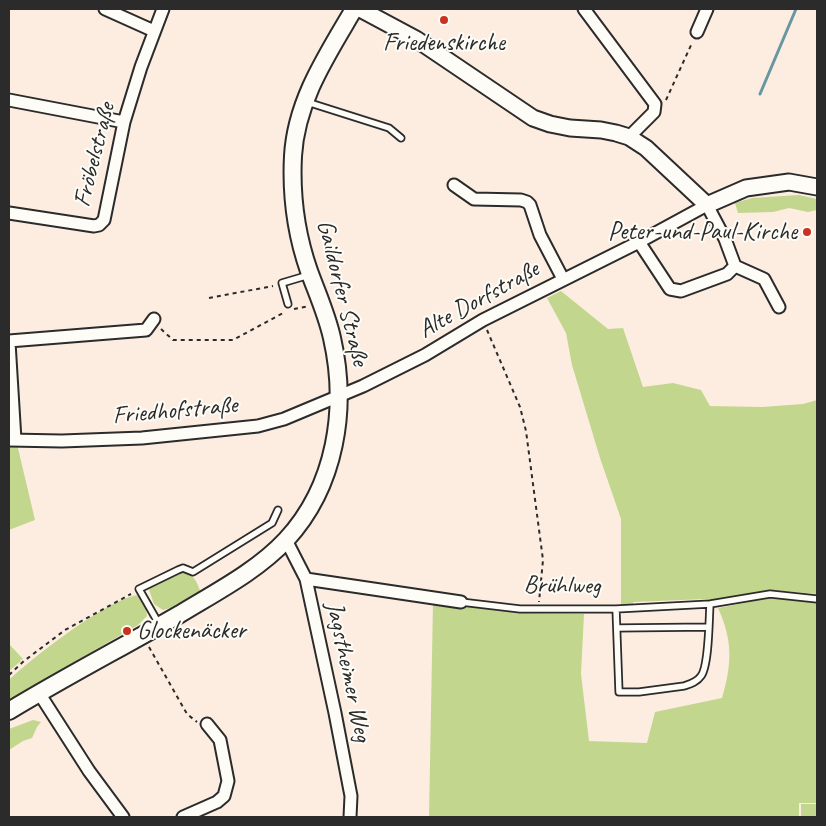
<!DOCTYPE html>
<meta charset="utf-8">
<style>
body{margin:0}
#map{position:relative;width:826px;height:826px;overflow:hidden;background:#fdede0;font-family:Caveat,sans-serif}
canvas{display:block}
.frame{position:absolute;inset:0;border:10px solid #2b2b2b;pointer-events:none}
</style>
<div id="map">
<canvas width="826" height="826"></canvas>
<div class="frame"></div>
</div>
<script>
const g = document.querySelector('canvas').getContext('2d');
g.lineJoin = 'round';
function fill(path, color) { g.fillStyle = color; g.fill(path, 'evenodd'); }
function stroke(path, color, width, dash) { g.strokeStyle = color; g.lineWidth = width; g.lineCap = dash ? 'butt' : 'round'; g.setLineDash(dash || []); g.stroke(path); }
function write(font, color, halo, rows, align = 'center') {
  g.font = font + ' Caveat,sans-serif'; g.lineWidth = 4; g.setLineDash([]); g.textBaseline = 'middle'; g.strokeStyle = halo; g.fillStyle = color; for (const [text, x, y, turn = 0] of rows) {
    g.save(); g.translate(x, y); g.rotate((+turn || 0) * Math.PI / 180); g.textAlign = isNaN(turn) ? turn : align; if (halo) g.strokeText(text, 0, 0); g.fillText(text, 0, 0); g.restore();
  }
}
fill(new Path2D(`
 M799,195L817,199V210L808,212L789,208L773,212L738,213L735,203L752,198Z
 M561,291L608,329L623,328L643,387L673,383L701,390L710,406L762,407L803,404L817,400V594L771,590L755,592L707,602L706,599L633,602V605H621V519L600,458L572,365L566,333L547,298Z
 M9,443L17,444L35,520L9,530Z
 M181,571C192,572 197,581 200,591L170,608L163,610L154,604L149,590L152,584Z
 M139,595L146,608L147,616L138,625L45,679L9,702V680C32,658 110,597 139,595Z
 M769,598L817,603V803H799V817H429L433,602L518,613L584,614L581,674L589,741L647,743L655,712L722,698C732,664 733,641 718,608Z
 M9,644L23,659L22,660L20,659L21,661L9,671Z
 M33,720L41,722L37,727L32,738L23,741L9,750V729Z
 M801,804H817V817H801Z`), '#c2d78d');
stroke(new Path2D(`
 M760,94L796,9`), '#6897a1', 3);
const service = new Path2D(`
 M307,102L389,128L401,138
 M288,304L282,283L309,275
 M461,602L520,609H616L710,604L770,594L817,599
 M616,609L619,692H639L684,686C690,684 697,682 701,676C709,666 709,619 710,604
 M159,624L139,589L178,570L183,568L193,572L272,523L278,510
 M617,628L709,627`);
const minor = new Path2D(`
 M105,9L154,31
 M584,9L655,104L654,112L629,137
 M697,32L707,9
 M9,100L124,122
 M454,185L474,199L521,200L527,202L530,205L540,235L563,279
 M9,213L94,226L99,225L104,220L124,122L141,67L163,9
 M735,266L764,279L779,307
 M9,341L146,330L154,319
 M9,342L15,440
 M9,440L62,441L142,438L258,426L284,419L363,386L425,355L483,320L639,242L707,205L725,239L735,266L727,274L681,291L670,289L639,242
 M286,540L306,579L335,713L351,796L350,817
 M306,579L461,602
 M39,693L89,771L123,817
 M183,817L217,802L224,796L228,781L220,740L207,724`);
const tertiary = new Path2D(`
 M360,9L416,39L533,118L550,124L570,128L601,130L616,133L629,137L646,148L707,205L746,188L789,182L817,187`);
const secondary = new Path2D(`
 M9,711C65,677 123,647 180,614C216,592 257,571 286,540C336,486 348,408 332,338C327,315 317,293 309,271C296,234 291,194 293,156C296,101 327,55 354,9`);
stroke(service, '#2b2b2b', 9);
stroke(minor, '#2b2b2b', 15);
stroke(tertiary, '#2b2b2b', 19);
stroke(secondary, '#2b2b2b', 20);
stroke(new Path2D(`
 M666,100L692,43
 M209,298L273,286
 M294,309L309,306
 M161,329L173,340H233L285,312
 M487,330L520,407L526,431L543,560L539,602
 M149,647L187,714L197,722
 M9,675L24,661L65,630L131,594`), '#2b2b2b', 2, [4, 4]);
stroke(service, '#fdfcf7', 5.5);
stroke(minor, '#fdfcf7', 11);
stroke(tertiary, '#fdfcf7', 15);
stroke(secondary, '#fdfcf7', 16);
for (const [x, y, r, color] of [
 [444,20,5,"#c8321e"],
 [807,232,5,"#c8321e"],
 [127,631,5,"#c8321e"]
]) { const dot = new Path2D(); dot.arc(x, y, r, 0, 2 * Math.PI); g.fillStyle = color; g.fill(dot); stroke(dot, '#fdfcf7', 2); }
write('25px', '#2b2b2b', '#fdfcf7', [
 ["Friedenskirche",444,43],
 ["Peter-und-Paul-Kirche",797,232,"right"],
 ["Glockenäcker",137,631,"left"]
]);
write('25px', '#2b2b2b', '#fdfcf7', [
 ["Fröbelstraße",95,155,-76],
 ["Gaildorfer Straße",342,293,76],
 ["Alte Dorfstraße",479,300,-29],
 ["Friedhofstraße",175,411,-5],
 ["Brühlweg",562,586,1],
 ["Jagstheimer Weg",348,672,78]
]);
</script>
